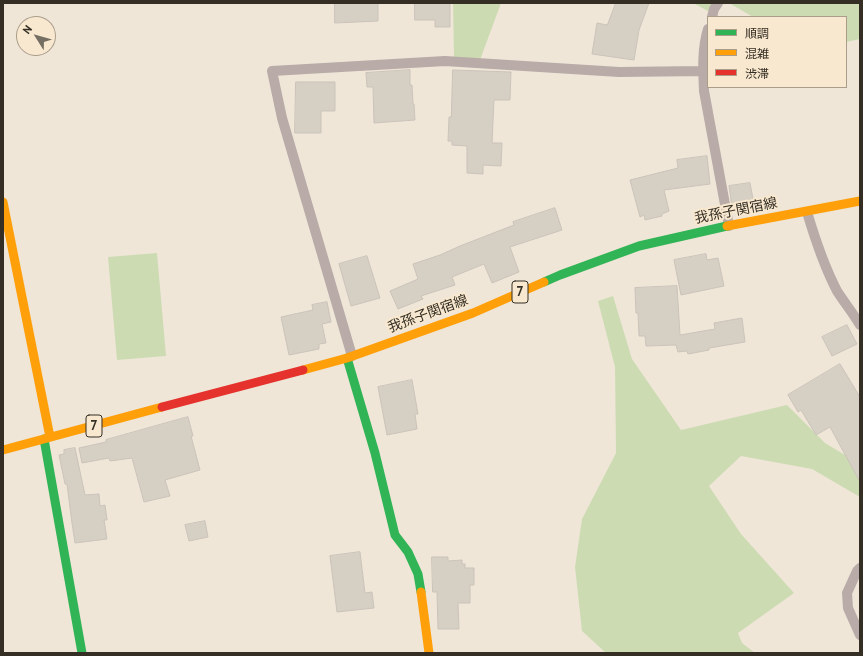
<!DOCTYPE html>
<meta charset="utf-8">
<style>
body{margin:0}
#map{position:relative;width:863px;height:656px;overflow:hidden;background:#efe6d8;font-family:"PT Sans","Noto Sans JP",sans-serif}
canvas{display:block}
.frame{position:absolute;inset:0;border:4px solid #342e24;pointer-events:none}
.legend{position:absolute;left:707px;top:16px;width:140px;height:72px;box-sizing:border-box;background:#f8e8cf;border:1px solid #aa9e8b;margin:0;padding:5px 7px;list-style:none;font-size:12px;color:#342e24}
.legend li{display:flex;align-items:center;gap:8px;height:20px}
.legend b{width:20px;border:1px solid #aa9e8b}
.north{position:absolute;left:16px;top:16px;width:40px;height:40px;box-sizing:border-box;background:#f8e8cf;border:1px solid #aa9e8b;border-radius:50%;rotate:307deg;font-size:11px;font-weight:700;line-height:16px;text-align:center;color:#342e24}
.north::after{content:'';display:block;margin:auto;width:14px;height:18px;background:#756e63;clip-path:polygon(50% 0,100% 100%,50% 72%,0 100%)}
</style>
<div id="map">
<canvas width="863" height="656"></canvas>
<div class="frame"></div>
<ul class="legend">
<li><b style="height:5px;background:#30b455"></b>順調</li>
<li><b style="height:5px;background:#ff9f0a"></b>混雑</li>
<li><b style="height:5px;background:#e5322d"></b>渋滞</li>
</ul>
<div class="north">N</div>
</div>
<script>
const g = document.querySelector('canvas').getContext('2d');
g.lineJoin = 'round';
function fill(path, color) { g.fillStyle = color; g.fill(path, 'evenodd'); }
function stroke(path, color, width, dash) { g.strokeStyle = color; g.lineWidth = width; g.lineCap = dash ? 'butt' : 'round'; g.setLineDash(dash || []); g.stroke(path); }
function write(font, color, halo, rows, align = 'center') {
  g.font = font + ' "PT Sans","Noto Sans JP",sans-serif'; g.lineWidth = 4; g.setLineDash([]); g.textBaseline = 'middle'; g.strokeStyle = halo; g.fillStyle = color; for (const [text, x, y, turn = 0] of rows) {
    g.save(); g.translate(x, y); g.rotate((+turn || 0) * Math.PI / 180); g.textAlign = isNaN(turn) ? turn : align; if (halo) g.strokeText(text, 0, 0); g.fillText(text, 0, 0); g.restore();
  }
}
fill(new Path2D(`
 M453,3H501L480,60L454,58Z
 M693,3H713L708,11Z
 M729,3H860V39L846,42V17H753Z
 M157,253L166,356L117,360L108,257Z
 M613,296L632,359L681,430L787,405L825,443L860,464V497L812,469L741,456L709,486L741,534L794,593L738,633L742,643L755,653H606L582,631L575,567L582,519L616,453L615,367L598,301Z`), '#cddbb3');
const building = new Path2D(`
 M335,3H378V21L335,23Z
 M415,3H450V27H435V20H415Z
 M616,3H649L639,30L634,60L592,54L597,23L607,25Z
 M410,70V85H412L413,104H414L415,120L374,123L373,87H367L366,73Z
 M453,70L511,72L510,100H494L492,143H502L501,166L483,165V174L467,173V146L452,145V141H448L449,117H451Z
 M296,82H335V111H321V133H295Z
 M707,156L710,184L664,190L669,211L662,214V216L645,220L644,215L640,217L630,180L678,168L677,160Z
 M750,183L754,204L732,207L729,186Z
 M555,208L562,230L510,247L519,272L492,283L484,264L452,277L455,285L421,296L423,299L398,309L390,291L418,279L413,264L440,255L460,246L514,225L513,222Z
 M706,254L707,260L718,258L724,286L681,295L674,260Z
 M367,256L380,298L351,306L339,264Z
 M677,286L680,335L715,329L714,323L742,318L745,342L709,348V350L688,354L687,351L678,352L676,345L646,346L645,336H639L638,313H636L635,288Z
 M327,302L331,322L322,324L326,343L319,344V349L289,355L281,317L313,310L312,305Z
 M847,325L857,344L832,356L822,337Z
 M840,364L860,397V482L830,427L816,435L801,410L798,412L788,395Z
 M412,380L418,414H415L417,429L387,435L378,387Z
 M188,417L193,436H191L200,470L165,480L170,496L144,502L132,458L110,461L109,458L82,463L79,448L106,442V440Z
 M75,448L85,495L99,494L100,506L105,505L107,520H104L107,539L75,543L72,523L67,484H65L59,455L64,454V450Z
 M205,521L208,537L189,541L185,525Z
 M360,552L365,593L372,592L374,608L337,612L330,556Z
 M432,557H448V561L462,560V564H465V568H474V585H470V603H458L459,629H438L437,592H433Z`);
fill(building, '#d6cfc4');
stroke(building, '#cbc3b9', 1);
stroke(new Path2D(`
 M712,17L714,9L718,3
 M708,29C702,48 703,70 704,91L729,226
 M807,212C815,239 824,266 837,291C844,302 853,313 860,325
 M352,356L282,118L272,71L445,61L619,72L703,71
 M860,568L857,571L847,593L848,608L860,635`), '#b8aba8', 10);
stroke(new Path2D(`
 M544,282L560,275L639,246L727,226
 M347,358L375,453L395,535L408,552L418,574L421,592
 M44,439L82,653`), '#30b455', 9);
stroke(new Path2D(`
 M3,202L50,437
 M727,226L860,201
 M303,370L347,358L473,313L544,282
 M3,450L162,407
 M421,592L429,653`), '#ff9f0a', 9);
stroke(new Path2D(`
 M162,407L303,370`), '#e5322d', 9);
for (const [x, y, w] of [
 [520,292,16],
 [94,426,16]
]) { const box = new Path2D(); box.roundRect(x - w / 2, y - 11, w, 22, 3); g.fillStyle = '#f8e8cf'; g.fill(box); stroke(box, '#342e24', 1); }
write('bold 13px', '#342e24', null, [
 ["7",520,292],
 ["7",94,426]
]);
write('14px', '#342e24', '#f8e8cf', [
 ["我孫子関宿線",736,211,-11],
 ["我孫子関宿線",428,314,-20]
]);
</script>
